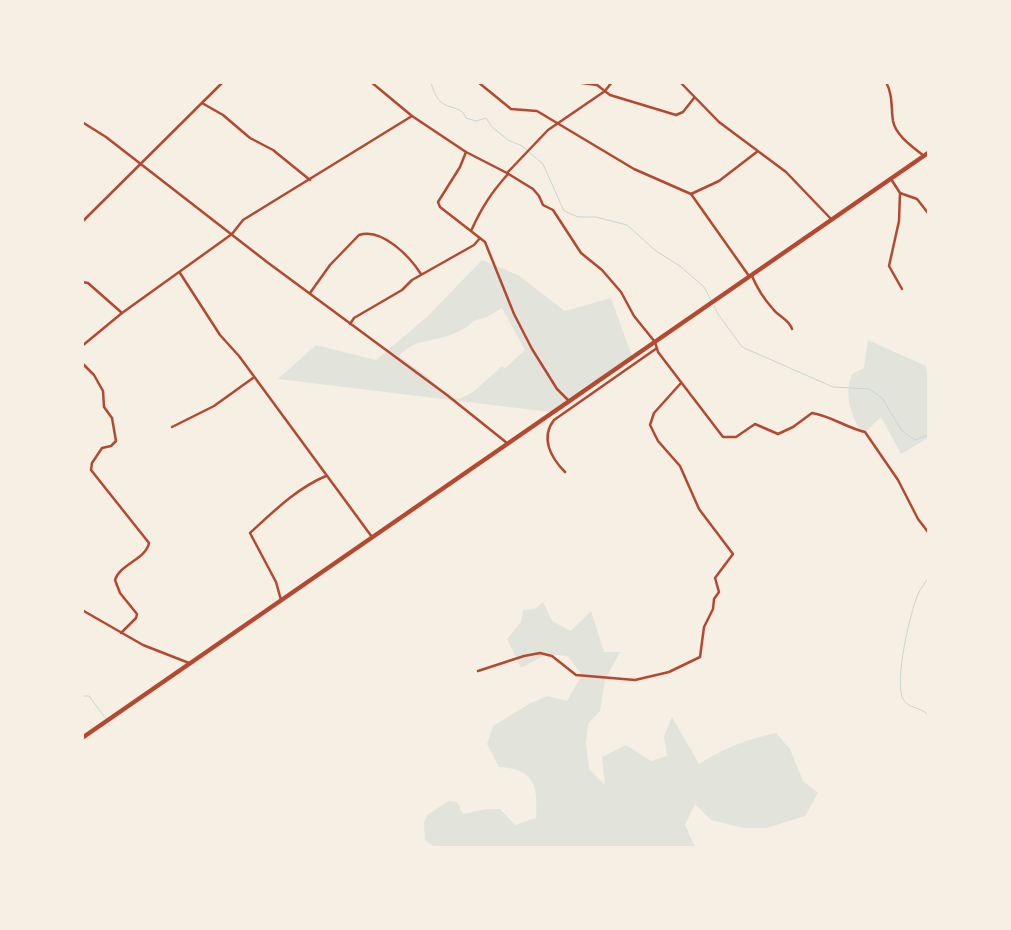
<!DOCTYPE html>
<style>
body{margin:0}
#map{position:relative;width:1011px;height:930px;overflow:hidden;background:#f6efe4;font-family:Lato,sans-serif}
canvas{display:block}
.frame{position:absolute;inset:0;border:84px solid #f6efe4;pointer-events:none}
</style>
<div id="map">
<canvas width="1011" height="930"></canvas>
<div class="frame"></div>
</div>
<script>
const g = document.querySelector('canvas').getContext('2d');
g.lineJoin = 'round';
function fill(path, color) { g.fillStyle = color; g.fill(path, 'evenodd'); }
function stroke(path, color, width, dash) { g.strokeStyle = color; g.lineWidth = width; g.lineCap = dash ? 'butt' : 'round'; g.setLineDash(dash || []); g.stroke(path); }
fill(new Path2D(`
 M482,260L518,275L565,311L611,298L633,359L558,413L278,379L316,345L376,360L427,317ZM502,308L525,350L505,368L502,366L473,392L459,399L449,397L428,377L399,356C404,351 412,344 419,343C434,339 463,335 473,321L487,317Z
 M868,340L926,366L928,380V438L901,454L881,417L862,435C852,415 843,396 852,374L864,368Z
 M543,602L552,621L571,631L591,611L604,652H620L605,680L600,711L588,724L586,743L589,769L605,785L602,757L626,745L651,761L667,756L664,736L672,717L699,764C724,748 747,739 776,733L790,749L803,781L818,793L805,816L767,828H743L711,820L695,804L685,825L695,847H435L425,841L424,823L427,815L449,801L457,802L463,814L486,809H500L515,825L536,818C538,785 535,769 499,767L487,744L493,726L529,704L547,696L567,701L582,675L568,656L547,654L521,668L507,639L521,622L523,610L535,609Z`), '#e2e4dc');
stroke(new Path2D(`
 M431,82C439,117 459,100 466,118L476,121L486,118L492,127L508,140L522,146L543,164L564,211L578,217H596L627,225L656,251L680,266L704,287L711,300
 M714,306L718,314L742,347L833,387L869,389L882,398L902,431L915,440L928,435
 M928,578C925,583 921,588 918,594C910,613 894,681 903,699C908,709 922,707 928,715
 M82,702L84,696H89L106,719
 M108,722L110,726`), '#c9d6d2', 1);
stroke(new Path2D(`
 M371,82L412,116L466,152L507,173L533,189L539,196L543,205L553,210L581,253L602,270L621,292L634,316L655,342L658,352L723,437H736L755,424L778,434L793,427L812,413C831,416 847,428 865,432L898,480L918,519L928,532
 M478,82L511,109L537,111L634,169L691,194L749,276
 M575,82L597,85L610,95L676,115L683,112L694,98
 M680,82L719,122L786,172L832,220
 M886,82C893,95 891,108 893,121C896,136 913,147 924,156
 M202,103L223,115L250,138L273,150L310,180
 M82,122L106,137L267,262L447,395L507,443
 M466,152L460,167L438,202L440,207L485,242L514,314L532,349L557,389L569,401
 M507,173L548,130L605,91L612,82
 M891,179L900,193L899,221L889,266L902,289
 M900,193L917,199L928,213
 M691,194L719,181L758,151
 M82,222L223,82
 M471,231C482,207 491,193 508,174
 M180,273L220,335L239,356L372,537
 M752,276C757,288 764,299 773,309C779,317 789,319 792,329
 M82,282L88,283L122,313
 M310,293L330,265L359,235C382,227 410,257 421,274
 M350,324L354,318L402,290L412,280L474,245L480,238
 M82,346L122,313L232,234L243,220L412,116
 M82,363L94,375L103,391L104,407L112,418L116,441L111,446L102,448L92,463L91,470L149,543C146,559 120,564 115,580L120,593L137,614L136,618L121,633
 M172,427L214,406L253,378
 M565,472C551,458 540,438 554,420L657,348
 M281,600L276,582L250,533C273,512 297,488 326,476
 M82,610L143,645L189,663
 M478,671L524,656L540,653L552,656L576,675L635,680L669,672L700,657L704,627L713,609L714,599L719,592L715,578L733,554L699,509L680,466L658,441L650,425L654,413L681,383`), '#b5482f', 2.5);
stroke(new Path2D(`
 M82,738L928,153`), '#b5482f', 4.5);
</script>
